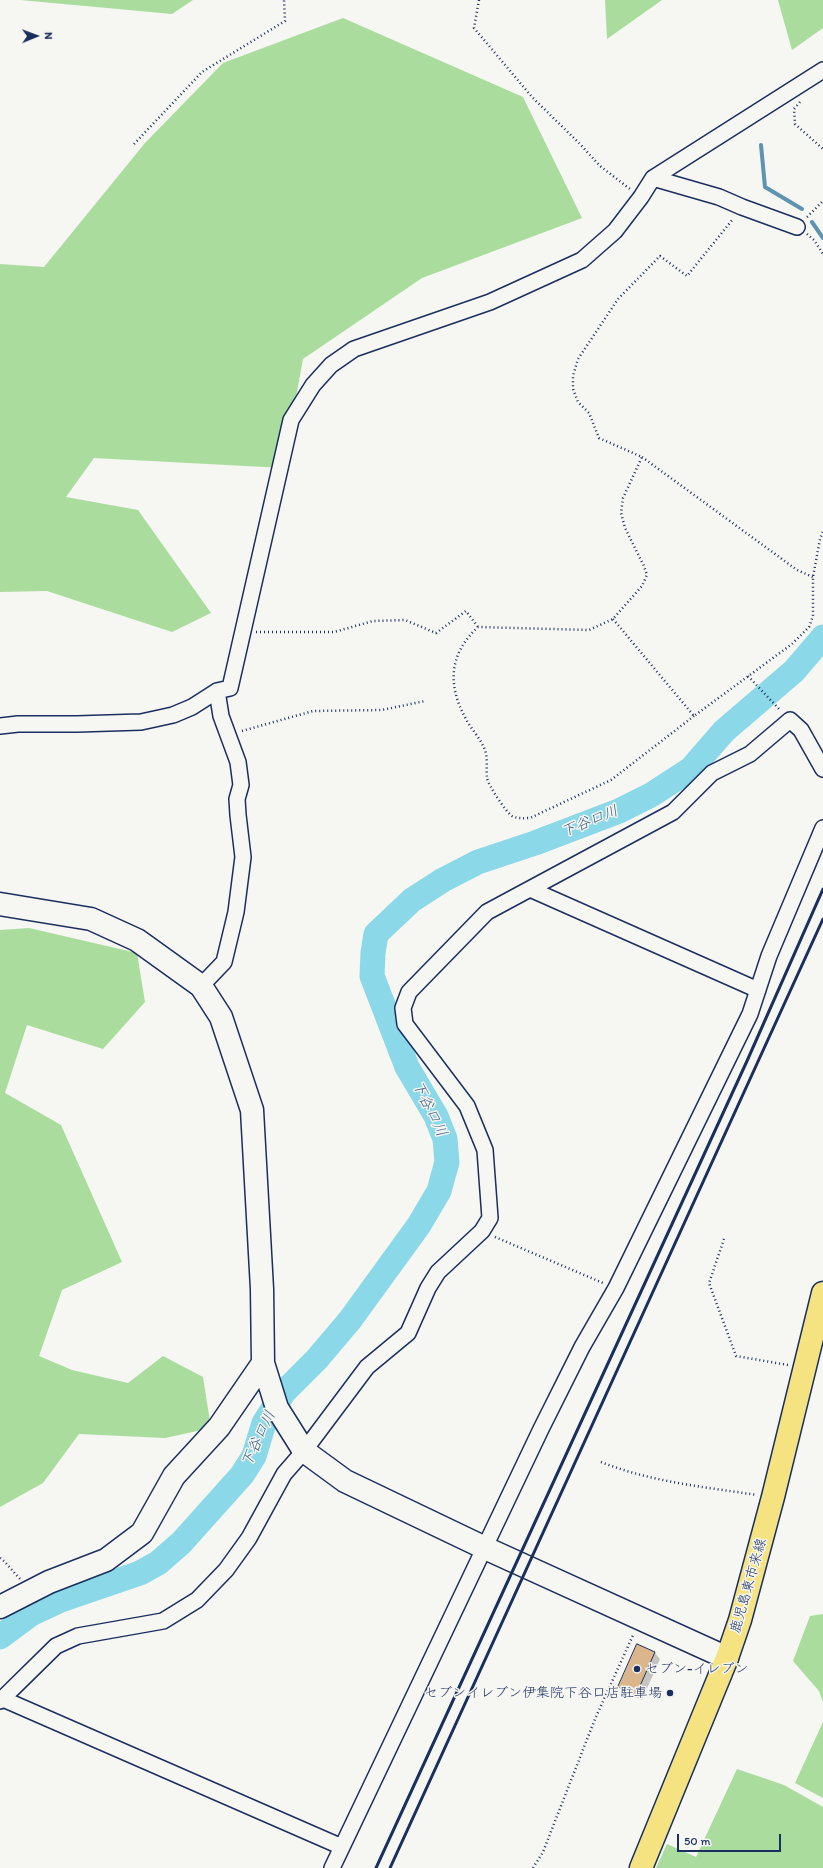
<!DOCTYPE html>
<meta charset="utf-8">
<style>
body{margin:0}
#map{position:relative;width:823px;height:1868px;overflow:hidden;background:#f6f6f2;font-family:Itim,sans-serif}
canvas{display:block}
.north{position:absolute;left:16px;top:16px;width:40px;height:40px;-webkit-text-stroke:3px #f6f6f2;paint-order:stroke;rotate:89deg;font-size:11px;font-weight:700;line-height:16px;text-align:center;color:#1b2f5e}
.north::after{content:'';display:block;margin:auto;width:14px;height:18px;background:#1b2f5e;clip-path:polygon(50% 0,100% 100%,50% 72%,0 100%)}
.scale{position:absolute;left:677px;top:1834px;width:104px;height:18px;box-sizing:border-box;border:2px solid #1b2f5e;border-top:0;padding-left:5px;font-size:12px;line-height:14px;white-space:nowrap;color:#1b2f5e;-webkit-text-stroke:3px #f6f6f2;paint-order:stroke}
</style>
<div id="map">
<canvas width="823" height="1868"></canvas>
<div class="north">N</div>
<div class="scale">50 m</div>
</div>
<script>
const g = document.querySelector('canvas').getContext('2d');
g.lineJoin = 'round';
function fill(path, color) { g.fillStyle = color; g.fill(path, 'evenodd'); }
function stroke(path, color, width, dash) { g.strokeStyle = color; g.lineWidth = width; g.lineCap = dash ? 'butt' : 'round'; g.setLineDash(dash || []); g.stroke(path); }
function write(font, color, halo, rows, align = 'center') {
  g.font = font + ' Itim,"Klee One",sans-serif'; g.lineWidth = 3; g.setLineDash([]); g.textBaseline = 'middle'; g.strokeStyle = halo; g.fillStyle = color; for (const [text, x, y, turn = 0] of rows) {
    g.save(); g.translate(x, y); g.rotate((+turn || 0) * Math.PI / 180); g.textAlign = isNaN(turn) ? turn : align; if (halo) g.strokeText(text, 0, 0); g.fillText(text, 0, 0); g.restore();
  }
}
fill(new Path2D(`
 M20,0H193L172,14Z
 M605,0H662L607,39Z
 M778,0H823V28L792,50Z
 M343,18L523,97L582,218L422,278L303,359L283,468L94,458L66,497L138,510L211,613L172,632L47,591L0,592V264L44,267L145,143L223,63Z
 M29,928L137,953L145,1002L103,1049L27,1025L5,1093L61,1125L122,1262L62,1290L39,1356L72,1370L128,1383L163,1356L203,1377L211,1428L165,1438L79,1434L43,1483L0,1507V930Z
 M823,1614V1702L819,1691L793,1661L810,1616Z
 M823,1722V1798L795,1783Z
 M737,1769L784,1785L823,1807V1868H656L667,1844L696,1857Z`), '#aadc9e');
fill(new Path2D(`
 M637,1645L655,1653L660,1659L642,1700L625,1692L619,1686Z`), '#0003');
stroke(new Path2D(`
 M761,145L765,187L802,209
 M812,222L823,238`), '#5e94b1', 4);
stroke(new Path2D(`
 M0,1637L31,1614L61,1600L140,1573L158,1563L181,1543L242,1475L254,1456L264,1423L284,1392L317,1359L350,1320L419,1225L439,1191L447,1162L445,1139L436,1116L407,1067L372,976L373,953L376,934L412,900L443,880L478,862L535,843L619,811L651,795L691,769L724,731L794,671L823,637`), '#8ad8e8', 25);
const building = new Path2D(`
 M637,1644L655,1652L636,1695L618,1687Z`);
fill(building, '#dbb68c');
stroke(building, '#1b2f5e', 1);
const street = new Path2D(`
 M653,178L719,197L742,207L797,227
 M0,726L18,724H77L141,722L173,715L192,707L217,691L230,688L291,420L313,385L331,365L354,349L490,302L582,260L615,231L641,197L653,178L823,70
 M530,889L758,990
 M201,986L224,962L236,912L243,857L238,815L237,799L241,785L238,762L221,716L217,691
 M3,1699L342,1847
 M0,1701L56,1646L78,1636L163,1621L197,1600L226,1570L249,1538L284,1474L304,1451L367,1367L408,1333L428,1288L438,1272L482,1231L490,1218L485,1150L467,1106L405,1024L403,1008L409,992L487,912L673,812L712,773L750,754L790,720L801,730L823,769
 M332,1868L541,1429L582,1347L616,1288L750,1014L769,956L823,828`);
const secondary = new Path2D(`
 M0,904L91,919L137,940L201,986L221,1017L252,1110L262,1289L263,1363L219,1427L174,1476L142,1533L106,1560L49,1582L0,1607
 M263,1363L277,1408L304,1451L345,1481L485,1548L727,1658`);
const primary = new Path2D(`
 M641,1868L727,1658L740,1620L773,1497L823,1293`);
stroke(street, '#1b2f5e', 18);
stroke(secondary, '#1b2f5e', 25);
stroke(primary, '#1b2f5e', 25);
stroke(new Path2D(`
 M479,0L474,28L532,97L580,144L600,166L630,189
 M800,102L794,109L795,124L823,149
 M134,144L202,72L285,21L284,0
 M807,217L823,201
 M807,234L814,240L823,254
 M642,457L797,570L813,577
 M613,619L694,716L792,644L809,627L813,616V577L820,539L823,531
 M256,632H334L373,621L405,620L436,633L466,611L478,627
 M748,676L780,710
 M694,716L611,780L530,818C523,818 518,819 512,816C506,812 488,785 487,778C486,769 488,758 485,750C481,739 471,729 466,719C447,685 449,654 478,627L589,630L613,619L642,586L647,575L644,566L625,528L621,513L623,498L642,457L599,438L589,413L578,402L573,389V376L578,359L618,299L660,256L687,276L733,219
 M242,731L313,711L382,710L425,701
 M495,1237L603,1283
 M724,1239L709,1283L736,1356L788,1365
 M601,1462C651,1482 705,1487 757,1495
 M0,1558L4,1561L20,1579
 M533,1868L543,1852L595,1719L634,1633`), '#1b2f5e', 2.5, [1, 3]);
stroke(street, '#f6f6f2', 15);
stroke(secondary, '#f6f6f2', 22);
stroke(primary, '#f5e382', 22);
stroke(new Path2D(`
 M376,1868L747,1061L823,889
 M390,1868L823,919`), '#1b2f5e', 3);
for (const [x, y, r, color] of [
 [637,1669,4,"#1b2f5e"],
 [670,1693,4,"#1b2f5e"]
]) { const dot = new Path2D(); dot.arc(x, y, r, 0, 2 * Math.PI); g.fillStyle = color; g.fill(dot); stroke(dot, '#f6f6f2', 1.5); }
write('14px', '#1b2f5e', '#f6f6f2', [
 ["鹿児島東市来線",749,1586,-74]
]);
write('14px', '#1b2f5e', '#f6f6f2', [
 ["セブン-イレブン",645,1669],
 ["セブンイレブン伊集院下谷口店駐車場",662,1693,"right"]
], 'left');
write('italic 15px', '#375980', '#f6f6f2', [
 ["下谷口川",590,822,-22],
 ["下谷口川",429,1109,64],
 ["下谷口川",259,1439,-65]
]);
</script>
